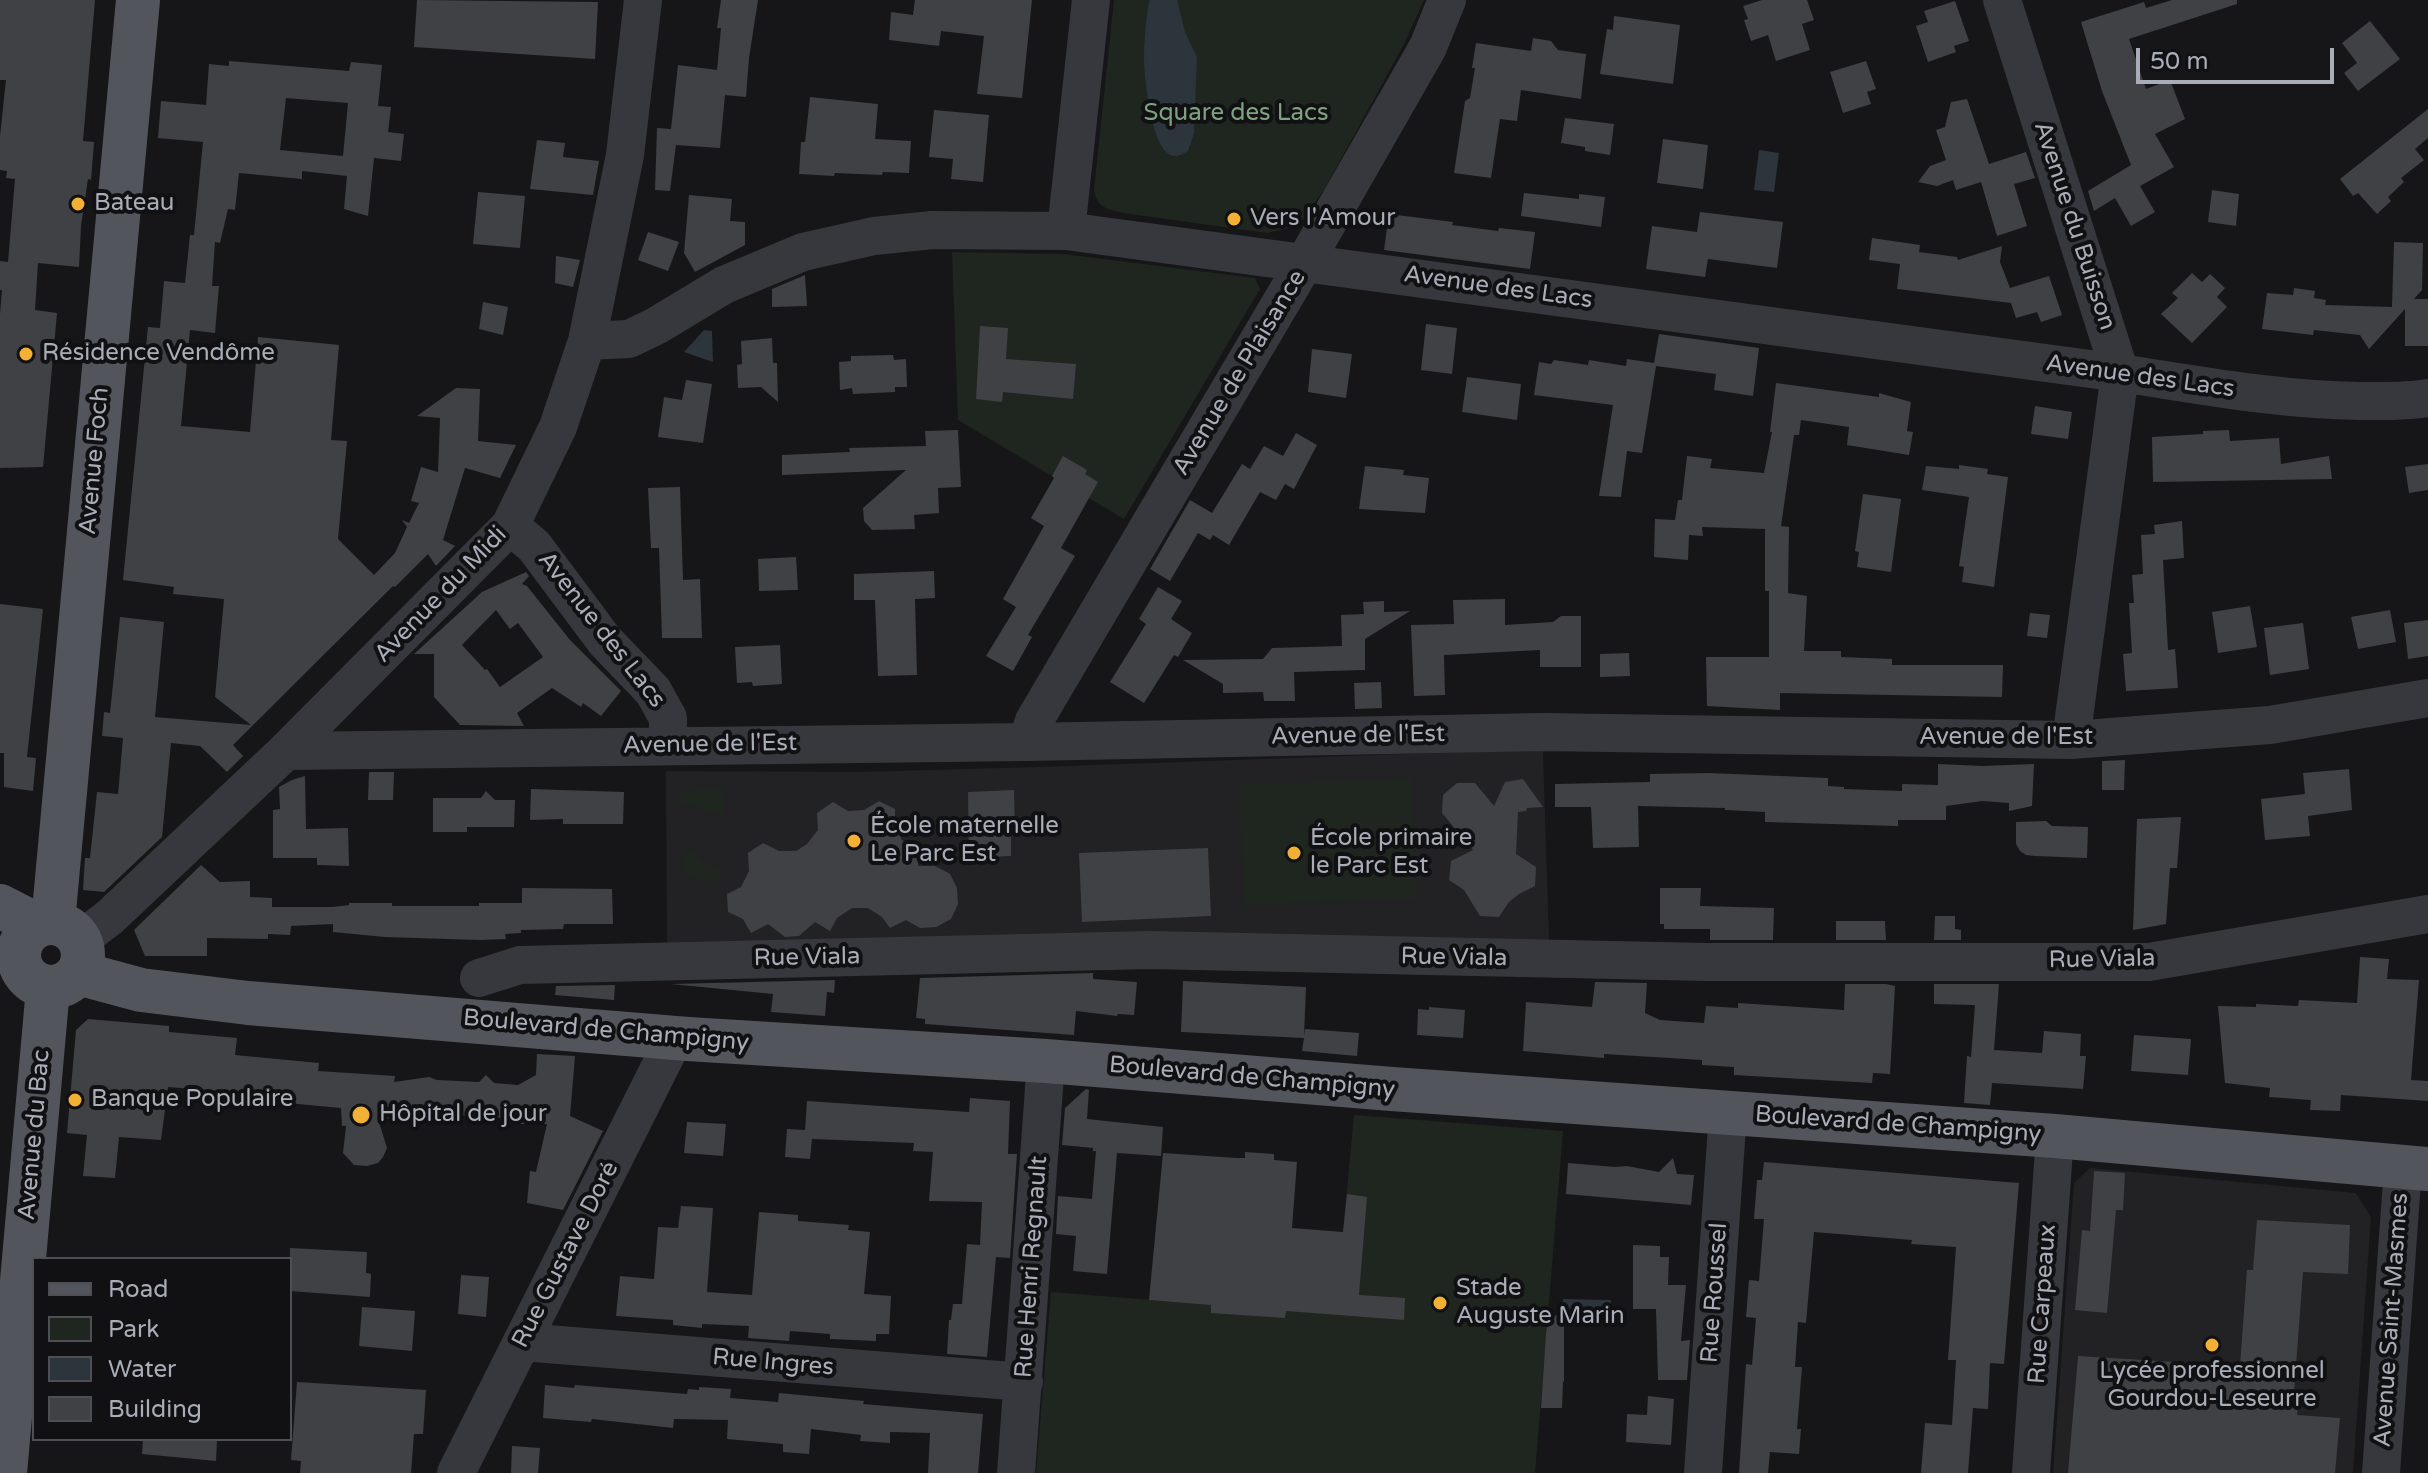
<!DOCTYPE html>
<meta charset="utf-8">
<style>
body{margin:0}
#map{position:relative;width:2428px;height:1473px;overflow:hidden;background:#161618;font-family:"Varela Round",sans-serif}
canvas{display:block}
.legend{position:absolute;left:32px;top:1257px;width:260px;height:184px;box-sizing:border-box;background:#111113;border:2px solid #4d4f55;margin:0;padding:10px 14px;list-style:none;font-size:24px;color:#a8adb8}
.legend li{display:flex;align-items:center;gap:16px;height:40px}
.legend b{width:40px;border:2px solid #4d4f55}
.scale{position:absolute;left:2136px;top:48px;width:198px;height:36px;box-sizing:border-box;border:4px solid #a8adb8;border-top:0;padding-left:10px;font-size:24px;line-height:28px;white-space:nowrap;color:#a8adb8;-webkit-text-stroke:6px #111113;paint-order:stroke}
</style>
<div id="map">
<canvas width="2428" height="1473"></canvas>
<ul class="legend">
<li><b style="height:10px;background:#53555c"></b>Road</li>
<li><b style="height:22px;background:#1e261f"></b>Park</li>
<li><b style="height:22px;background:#2c353c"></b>Water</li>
<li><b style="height:22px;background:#404145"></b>Building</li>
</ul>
<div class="scale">50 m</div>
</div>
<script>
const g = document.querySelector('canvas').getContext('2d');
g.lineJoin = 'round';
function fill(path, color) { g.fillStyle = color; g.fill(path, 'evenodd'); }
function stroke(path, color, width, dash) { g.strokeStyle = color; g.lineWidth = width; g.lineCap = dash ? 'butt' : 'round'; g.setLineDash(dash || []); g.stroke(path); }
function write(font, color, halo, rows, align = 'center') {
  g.font = font + ' "Varela Round",sans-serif'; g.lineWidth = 8; g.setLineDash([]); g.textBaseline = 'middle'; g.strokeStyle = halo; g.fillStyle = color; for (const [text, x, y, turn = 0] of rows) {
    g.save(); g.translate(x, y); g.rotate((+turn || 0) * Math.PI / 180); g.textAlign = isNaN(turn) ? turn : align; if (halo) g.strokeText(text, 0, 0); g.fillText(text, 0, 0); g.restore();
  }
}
fill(new Path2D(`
 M1488,751H1543L1549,941L667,955L666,771L856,772L1038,767Z
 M2090,1168L2356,1193L2371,1217L2353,1473H2053L2074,1183Z`), '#222225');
fill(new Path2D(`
 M1114,0H1424L1403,46L1324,190L1305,217L1289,228L1267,233L1123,213C1107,209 1097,208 1094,190Z
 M952,252L1063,254L1255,278L1260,289L1124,519L958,420Z
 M1411,778L1416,898L1244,905L1239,785Z
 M702,788L724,790L723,815L678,801L679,792Z
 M691,851L705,863L720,869L722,876L715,883L692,878L682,866L683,856Z
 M1354,1115L1563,1131L1535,1473H1036L1051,1292L1329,1314L1343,1232Z`), '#1e261f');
fill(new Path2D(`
 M1150,0H1177L1185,32L1197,57L1194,133L1188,151C1186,152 1179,156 1177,156C1151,159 1144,75 1144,57C1144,40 1146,23 1148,7Z
 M1759,150L1779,153L1774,192L1754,190Z
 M704,330L712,331L713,362L684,352Z
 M1563,1299L1611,1300L1610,1325L1561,1323Z`), '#2c353c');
fill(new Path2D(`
 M0,0H95L83,141L94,142L91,180L88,179L81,226L79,267L38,263L35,310L57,313L43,467L0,468V314L2,290H0V261L8,262L15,179L6,178L7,171L0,170V136L6,80H0Z
 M417,0L598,2L595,59L414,47Z
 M721,0H758L749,58L746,97L725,95L720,148L676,145L670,191L655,190L657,128L671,129L678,65L717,70L721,28H717Z
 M915,0H1032L1022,98L977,94L984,36L941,31L939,46L889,40L891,12L913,15Z
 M1762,0H1807L1814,20L1802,24L1810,50L1776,61L1768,35L1751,41L1744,20L1748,19L1743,6Z
 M2172,0H2237V4L2129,39L2146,89L2170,80L2185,119L2155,134L2174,167L2140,186L2155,212L2131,226L2115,198L2094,211L2088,191L2131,165L2102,91L2081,22L2144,2L2146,8Z
 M1955,1L1969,41L1954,46L1956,52L1928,62L1916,26L1928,22L1924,11Z
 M1614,16L1680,25L1673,84L1600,74L1607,29L1613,30Z
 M2370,21L2400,59L2358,91L2344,73L2357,63L2342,43Z
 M1533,38L1551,41L1558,50L1586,54L1581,99L1521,90L1517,121L1500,119L1491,178L1454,173L1465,101L1470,98L1475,68H1472L1476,43L1531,51Z
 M229,61L349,71L351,62L382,65L378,106L391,107L388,132L404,134L401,161L374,158L368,216L344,209L347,176L302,171V179L239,173L235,210L228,209L220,243L215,242L212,286H219L215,333L190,330L181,426L250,432L258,337L339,345L331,440L347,441L338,539L374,575L395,553L407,527L402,520L409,523L419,503L411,501L421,467L438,472L440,418L417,416L456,388L480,389L478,441L516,445L500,478L465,468L443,540L455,546L436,566L428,554L395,587L393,586L233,745L243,756L227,772L200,746L171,743L162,837L104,892L83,890L85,858H90L97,792L118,794L123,738L102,736L104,712L110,713L120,617L164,622L155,717L251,725L215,697L224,599L173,594L174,587L123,580L148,327L160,328L164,281L185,283L190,235H194L203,142L158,138L161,101L206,105L209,64L229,66ZM286,98L348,103L343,156L280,150Z
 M1866,61L1876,89L1867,92L1871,104L1843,113L1830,72Z
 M810,97L878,104L875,139L911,141L909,173L883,172L882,175L835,173L834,176L799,174L801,142H805Z
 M1967,99L1989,164L2026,152L2035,178L2014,184L2027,226L1997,236L1981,182L1956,190L1953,180L1937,186L1918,182L1930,166L1946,160L1936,130L1945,127L1951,102Z
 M2428,109V138L2415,149L2424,160L2401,178L2404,182L2388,197L2391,201L2377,214L2358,193L2353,196L2340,179Z
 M934,110L989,115L983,182L951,179L953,159L929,157Z
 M1565,118L1614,124L1610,155L1585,151V147L1561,143Z
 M1663,139L1708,145L1703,189L1657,183Z
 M537,140L565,143L563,157L599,161L593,195L530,189Z
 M2212,190L2239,194L2236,226L2208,222Z
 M478,192L525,196L520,248L473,244Z
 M1524,193L1579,199V194L1605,197L1601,227L1521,216Z
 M689,195L732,199L730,221L745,222V245L695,272L684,253Z
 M1700,212L1783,222L1777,268L1708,259L1705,277L1646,269L1652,226L1697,232Z
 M1389,214L1453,222L1452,225L1498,231L1499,228L1535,232L1530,269L1384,250Z
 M648,232L679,242L668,271L638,260Z
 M1872,238L1920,245L1919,252L1957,257L1958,260L2002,246L2000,262L2010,288L2049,276L2062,315L2041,322L2037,312L2016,318L2011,303L1897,289L1900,264L1869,260Z
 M2394,242L2423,243L2422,290L2414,299H2428V346H2405V309L2369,349L2360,335L2314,330L2313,335L2262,329L2267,293L2293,295L2294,288L2315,291L2314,298L2326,300L2325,305L2392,307Z
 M556,256L580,260L573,287L555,283Z
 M2192,273L2202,282L2210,274L2225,288L2217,297L2227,307L2192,343L2161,314L2178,298L2172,293Z
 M805,275L807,306L772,307V289Z
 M483,302L508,307L503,335L479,329Z
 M1426,324L1457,328L1452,374L1421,370Z
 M980,326L1008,328L1006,359L1076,364L1073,399L1003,392L1002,402L976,399Z
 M1659,334L1759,348L1753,396L1714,390L1716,374L1656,366L1642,453L1627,451L1621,497L1599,496L1613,405L1534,395L1539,362L1551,364L1554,360L1588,365L1589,360L1626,366L1627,359L1654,363Z
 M772,338L773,363H777L778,402L761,387L738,388L737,365L742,364L741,341Z
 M1312,349L1352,354L1346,398L1308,392Z
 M893,355L894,360L906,359L907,387H895V392L853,394L852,388L840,390L839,362L851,361V356Z
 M1467,377L1521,384L1517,420L1462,412Z
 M686,380L712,384L703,443L658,437L664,397L682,400Z
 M1776,383L1879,397V393L1911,402L1907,431L1913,432L1909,455L1847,445L1849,427L1801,420L1799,435H1794L1781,526L1789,527L1788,593L1807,596L1804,651H1841V657L1892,659V665H2003L2002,697L1780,693V710L1707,706L1706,657H1769V591H1765V529L1702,527L1703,536L1689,535L1688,560L1654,557L1655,519L1675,520L1678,500H1682L1687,456L1712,459L1710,468L1764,473L1772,432H1770Z
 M2035,406L2072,412L2068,439L2031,434Z
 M958,430L961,487L938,488L939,513L914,515L915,529L872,530L864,521L863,508L906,470L782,475V455L850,452L849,448L926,446L925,431Z
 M2229,430L2230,441L2279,438L2281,464L2329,456L2332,479L2153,482L2152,437L2203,434V431Z
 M1296,433L1317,445L1294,489L1285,484L1276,500L1260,492L1229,545L1213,535L1210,540L1198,533L1170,581L1150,569L1190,500L1212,513L1242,464L1250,469L1264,446L1283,456Z
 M1063,456L1087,470L1085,474L1098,482L1061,548L1075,556L1028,635L1032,637L1013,671L986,656L1016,607L1003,599L1044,526L1031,518L1054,478L1052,476Z
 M2428,464V490L2409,493L2405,467Z
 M1959,465L1988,469L1987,474L2008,477L1994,587L1962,582L1964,567L1959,566L1969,497L1922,490L1926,466L1959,469Z
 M1365,466L1404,470L1403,475L1429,478L1425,513L1359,509Z
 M680,487L683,580L700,579L702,638H662L659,548H651L648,488Z
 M1863,494L1901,499L1891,572L1857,567L1859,552L1855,551Z
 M2182,521L2184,558L2163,560L2168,650L2175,649L2178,688L2126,691L2123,654L2132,653L2129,603H2134L2132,575L2143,574L2141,535L2155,534L2154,525Z
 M796,557L798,590L759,591L758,559Z
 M934,571L935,598L915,599L917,675L878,676L875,600H854V574Z
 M526,572L529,576L522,584L527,586L570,640L621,691L601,716L583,703L581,707L552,688L517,713L524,726L460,725L434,697V654H414L482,592ZM496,610L510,629L518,623L543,657L500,687L487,669L485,670L462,645Z
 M1158,587L1182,601L1171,619L1192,633L1178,657L1174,655L1144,703L1110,682L1146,624L1139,619Z
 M1505,599V625L1553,622L1561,616H1581V667H1540V650L1444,655L1445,695L1414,696L1411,625L1454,624L1453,600Z
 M1384,601V612L1410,611L1365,639V670L1294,672L1295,701H1264L1263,692L1223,693V684L1183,660L1263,659L1272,648L1342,646L1341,615L1364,614L1363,602Z
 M0,604L43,609L27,757L36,758L33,791L4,787V753H0Z
 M2250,606L2257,647L2218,653L2212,612Z
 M2390,610L2396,642L2358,649L2351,617Z
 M2030,613L2050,615L2047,638L2027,636Z
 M2428,620V656L2408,659L2404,623Z
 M2303,623L2309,669L2270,675L2264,628Z
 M780,645L782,684L753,686L752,682L737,683L735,647Z
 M1629,653L1630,676L1600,677V654Z
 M1381,682L1382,708L1355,709L1354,683Z
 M2125,760L2124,790H2102V761Z
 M1938,764L1982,766L2034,764L2032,806L2009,811V803L1982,801L1946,806V820H1898V826L1765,822V812L1725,810V808L1638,806L1639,847L1593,848L1591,807H1555V784L1650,782V774L1709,773L1828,778V786L1844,787V789L1902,791V784L1938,785Z
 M2349,769L2352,810L2308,816L2310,836L2265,840L2261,799L2305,794L2303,773Z
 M369,772H394L393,800H368Z
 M305,776L306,829L348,828L349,866L317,865V858H273V810L280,809L279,787L292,780Z
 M1523,779L1543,807L1527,808L1526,811L1518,812L1516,854L1536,867L1535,886L1519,894L1509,902L1499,917L1480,916L1464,890L1449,880L1451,861L1473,850L1442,813L1443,795L1457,783H1475L1494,806L1505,782Z
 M531,789L624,792L623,824H563V819L530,820Z
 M1014,790L1015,834H1011V856L969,858L968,792Z
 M486,791L495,800H515L514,827H467V832H433V798H481Z
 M879,801L895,809V826L902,840L918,849V866H935L950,874L957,888L958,904L951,919L936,927L920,928L906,920L890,928L882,917L868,908H852L837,918L830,931L815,922L799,936L785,937L768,924L751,933L743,919L728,912L727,894L741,887L749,871L748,853L763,843L779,851H796L807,844L818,830L817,813L833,802L848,811L864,810Z
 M2181,817L2177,868H2170L2166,924L2133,930L2137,819Z
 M2046,821L2052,826L2088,827L2087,858L2035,856L2026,855L2020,851L2016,844V822Z
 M1208,848L1211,916L1082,922L1079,853Z
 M201,865L220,882L250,881V897L272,898V907H333L349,905V903H392V906H479V903H522V888L612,889L613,924H564L563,929L521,930V933L505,934L506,939L479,940L385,937L333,932V924L291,926L290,935L268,934V939L207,938V956H145L134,930Z
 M1660,888H1701L1700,906L1774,908L1773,940H1710V929H1664V924H1660Z
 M1935,916H1955V929L1961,930V940H1934Z
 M1836,921H1885L1886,940H1836Z
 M2360,957L2389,959L2387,979L2419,980L2411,1080L2428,1081V1101L2341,1095L2340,1111L2310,1110L2311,1100L2269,1097L2270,1088L2225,1083L2218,1006L2256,1007V1004L2298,1006L2299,1000L2357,1003Z
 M1093,973V979L1137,982L1134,1015L1118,1014L1117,1016L1076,1011L1074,1035L925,1024V1019L916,1018L920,978Z
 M835,980L834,993L827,992L825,1016L771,1012L773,994L671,984Z
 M1183,981L1306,987L1304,1036L1305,1029L1359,1033L1357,1056L1302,1051L1304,1038L1181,1032Z
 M1595,982L1647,983L1645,1013L1660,1020L1704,1023L1706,1006L1738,1008V1003L1844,1010L1845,984H1886L1895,986L1890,1074L1873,1073L1872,1083L1734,1075V1067L1702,1065V1060L1604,1054V1058L1523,1051L1526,1002L1592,1007Z
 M1934,984H1999L1994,1050L2042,1053L2044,1031L2081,1034L2080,1056H2086L2083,1089L1992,1083L1990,1105L1964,1103L1967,1056L1971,1057L1975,1005L1934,1004Z
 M615,985L614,1000L555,995L556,986Z
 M1429,1007L1465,1010L1463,1038L1417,1035L1418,1009L1429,1010Z
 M88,1019L169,1026V1032L237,1038L235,1055L319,1063L318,1071L395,1076L394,1082L429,1077L437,1080L479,1082L486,1075L494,1083L518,1085L536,1075L537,1054L575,1056L570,1116L603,1131L563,1210L527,1203L530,1171L536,1172L547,1124H501L502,1118L392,1111L391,1119H378L387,1148L383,1157L378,1163L367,1166L354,1165L343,1153L346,1126H342L341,1108L244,1099V1093L168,1087L161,1140L119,1137L115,1178L83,1176L87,1135L67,1133L76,1030Z
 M2134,1035L2191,1039L2188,1075L2131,1071Z
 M1086,1089L1089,1090L1087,1119L1163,1127L1161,1156L1117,1153L1107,1274L1073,1271L1076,1236L1056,1234L1058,1196L1092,1199L1096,1151H1093V1148L1062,1145L1065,1108Z
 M970,1098L1010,1101L1008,1154H1017L1010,1258L996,1257L987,1357L947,1354L949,1320H951L953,1304H962L967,1244L980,1245L982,1202L929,1201L933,1152L913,1151L914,1143L812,1139L810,1159L785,1157L787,1129L805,1130L807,1101L969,1112Z
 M687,1122L726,1124L723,1156L684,1153Z
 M1245,1152L1274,1154V1160L1297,1162L1292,1228L1343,1232L1347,1194L1367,1197L1359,1295L1405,1298L1404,1320L1286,1311L1285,1318L1211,1313V1305L1149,1300L1163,1153L1236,1158H1245Z
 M1673,1158L1677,1174L1694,1175L1691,1205L1566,1194L1568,1163L1615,1167L1627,1166L1659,1172Z
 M1764,1162L2019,1183L2004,1364L1990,1363L1988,1409L1973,1408L1968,1473H1921L1925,1423L1952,1425L1956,1360H1948L1956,1247L1911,1244L1912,1240L1814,1232L1806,1323L1798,1322L1795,1367H1802L1797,1429H1801L1799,1454L1770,1452L1768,1473H1739L1746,1364L1752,1365L1756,1318L1746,1317L1749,1280L1759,1281L1764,1219H1754L1757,1180H1762Z
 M2094,1171L2125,1173L2123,1210H2116L2107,1313L2075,1310L2082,1230L2090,1231Z
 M681,1206L713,1208L707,1292L752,1295L759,1212L798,1215V1221L849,1225L848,1230L870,1232L864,1294L891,1296L889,1334H876V1341L830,1339V1334L790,1331L789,1341L748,1338L749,1326L702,1324V1328L673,1325V1320L616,1316L620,1276L654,1279L658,1227L678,1228Z
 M2257,1220L2350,1225L2348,1274L2303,1272L2293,1406H2298L2297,1415L2340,1418L2335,1473H2068L2078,1356L2240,1366L2247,1270H2253Z
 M1633,1245L1660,1246V1257H1669L1668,1285H1686L1681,1341L1690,1340L1687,1380H1658L1656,1309H1633Z
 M290,1248L367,1252L366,1273L371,1274L370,1297L290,1291Z
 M461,1275L489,1277L486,1317L458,1314Z
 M362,1307L415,1311L412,1351L359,1346Z
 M1549,1315L1564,1316V1382L1563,1381L1562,1408H1541L1546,1333Z
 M297,1382L426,1390L423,1434H414L411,1473H300L301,1461L291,1460Z
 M545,1385L574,1388L575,1385L687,1394L688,1389L699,1390V1387L731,1389L730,1398L778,1402L779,1393L864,1401L863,1404L983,1414L978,1473H928L930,1433L890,1432V1443L860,1441L861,1435L811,1429L809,1454L783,1452V1444L727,1439L728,1420L674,1419L673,1428L592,1419L591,1422L543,1418Z
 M1648,1396L1674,1399L1671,1445L1626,1442L1627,1414L1647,1415Z
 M143,1439H217L216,1461L142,1454Z
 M512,1446L540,1448L538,1473H511Z`), '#404145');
stroke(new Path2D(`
 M2002,0L2120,373L2071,740
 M1066,231L1091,0
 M587,341L629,339L656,326L724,285L803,252L874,236L932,230L1066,231L2120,373C2200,385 2279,400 2360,401C2383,401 2405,402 2428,398
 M510,526L534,546L605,641L653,691L668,718V746
 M1027,742L1034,721L1305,262L1428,47L1447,0
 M286,751L1027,742L1542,732L2071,740L2270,725L2428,698
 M80,940L110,917L286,751L510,526L558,427L587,341L625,155L643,0
 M479,978L520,965L1150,950L1707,962H2149L2428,914
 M522,1342L1024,1382
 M456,1473L675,1037
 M1016,1473L1046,1061
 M1703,1473L1728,1112
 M2031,1473L2055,1136
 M2381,1473L2403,1167`), '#37383d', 38);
stroke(new Path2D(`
 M0,906L37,925
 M53,922L138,0
 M19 955a32 32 0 1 1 64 0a32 32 0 1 1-64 0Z
 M78,973L141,990L248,1003L688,1039L1046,1061L1392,1089L2055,1136L2428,1169
 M5,1473L48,988`), '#53555c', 44);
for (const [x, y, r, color] of [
 [78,204,8,"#f2b134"],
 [1234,219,8,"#f2b134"],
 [26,354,8,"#f2b134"],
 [854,841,8,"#f2b134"],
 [1294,853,8,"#f2b134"],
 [75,1100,8,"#f2b134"],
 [361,1115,10,"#f2b134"],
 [1440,1303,8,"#f2b134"],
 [2212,1345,8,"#f2b134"]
]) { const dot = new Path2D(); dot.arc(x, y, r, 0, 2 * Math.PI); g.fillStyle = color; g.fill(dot); stroke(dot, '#111113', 3); }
write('24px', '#7fa381', '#111113', [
 ["Square des Lacs",1236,114]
]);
write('24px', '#a8adb8', '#111113', [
 ["Bateau",94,204],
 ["Vers l'Amour",1250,219],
 ["Résidence Vendôme",42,354],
 ["École maternelle",870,827],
 ["Le Parc Est",870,855],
 ["École primaire",1310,839],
 ["le Parc Est",1310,867],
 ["Banque Populaire",91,1100],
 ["Hôpital de jour",379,1115],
 ["Stade",1456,1289],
 ["Auguste Marin",1456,1317],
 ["Lycée professionnel",2212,1372,"center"],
 ["Gourdou-Leseurre",2212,1400,"center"]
], 'left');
write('24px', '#a8adb8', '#111113', [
 ["Avenue du Buisson",2074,226,72],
 ["Avenue des Lacs",1498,288,8],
 ["Avenue de Plaisance",1240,373,-59],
 ["Avenue des Lacs",2140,377,8],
 ["Avenue Foch",95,461,-85],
 ["Avenue du Midi",441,595,-46],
 ["Avenue des Lacs",601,630,52],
 ["Avenue de l'Est",1358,736,-1],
 ["Avenue de l'Est",2006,738],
 ["Avenue de l'Est",710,745,-1],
 ["Rue Viala",807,958,-1],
 ["Rue Viala",1454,958,1],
 ["Rue Viala",2102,960,-1],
 ["Boulevard de Champigny",606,1031,5],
 ["Boulevard de Champigny",1252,1078,5],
 ["Boulevard de Champigny",1898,1125,4],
 ["Avenue du Bac",35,1135,-85],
 ["Rue Gustave Doré",566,1255,-63],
 ["Rue Henri Regnault",1032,1267,-86],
 ["Rue Roussel",1715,1293,-86],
 ["Rue Carpeaux",2043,1304,-86],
 ["Avenue Saint-Masmes",2392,1320,-86],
 ["Rue Ingres",773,1363,5]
]);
</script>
